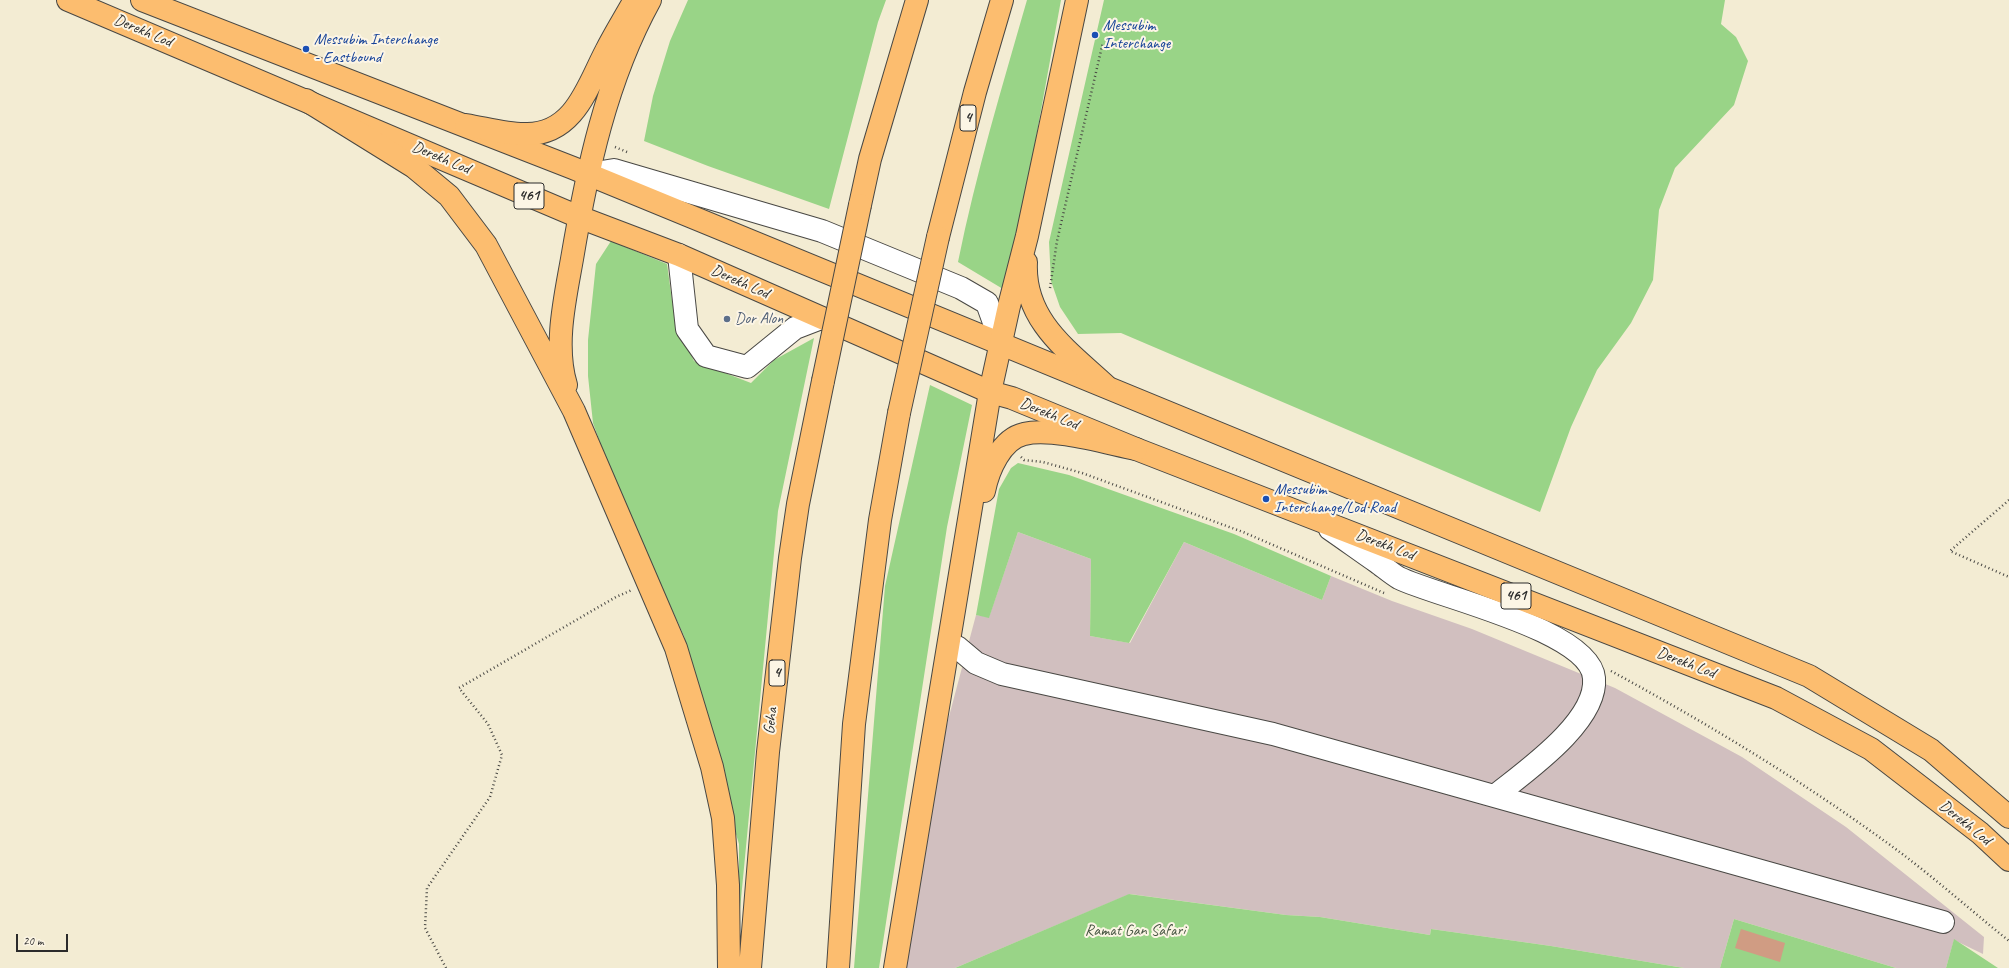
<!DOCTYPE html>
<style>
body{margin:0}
#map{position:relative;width:2009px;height:968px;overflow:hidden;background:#f3ecd3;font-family:Caveat,sans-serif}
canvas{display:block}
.scale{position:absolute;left:16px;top:934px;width:52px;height:18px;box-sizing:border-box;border:2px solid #2b2b2b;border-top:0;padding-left:5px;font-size:12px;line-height:14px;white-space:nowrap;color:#2b2b2b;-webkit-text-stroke:3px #fcf5e5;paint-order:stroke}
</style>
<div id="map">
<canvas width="2009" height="968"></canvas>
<div class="scale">20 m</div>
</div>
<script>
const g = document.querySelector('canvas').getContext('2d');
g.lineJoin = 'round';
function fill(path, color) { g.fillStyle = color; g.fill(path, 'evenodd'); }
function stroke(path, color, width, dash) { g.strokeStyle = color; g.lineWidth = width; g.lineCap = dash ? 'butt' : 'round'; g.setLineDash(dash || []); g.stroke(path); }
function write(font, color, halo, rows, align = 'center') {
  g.font = font + ' Caveat,sans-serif'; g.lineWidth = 4; g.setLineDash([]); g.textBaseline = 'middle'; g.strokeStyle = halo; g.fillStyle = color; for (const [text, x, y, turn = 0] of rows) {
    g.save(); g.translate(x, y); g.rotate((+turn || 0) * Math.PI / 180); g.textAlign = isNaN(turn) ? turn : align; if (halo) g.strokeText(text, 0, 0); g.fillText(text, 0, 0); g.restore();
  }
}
fill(new Path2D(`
 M1018,532L1091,559L1090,636L1130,643L1184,542L1322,600L1331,576L1392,601L1472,629L1615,688L1742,757L1846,827L1984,937L1983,954L1954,940L1946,968H1896L1734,919L1720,968H1684L1551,946L1431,929L1430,935L1320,917L1286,915L1130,894L955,968H903L921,841L947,724L976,615L989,617Z`), '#d1bfbf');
fill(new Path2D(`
 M688,0H886L878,22L829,209L708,166L644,141L653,96L670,41Z
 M1027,0H1061L1018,237L1003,289L958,262C976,173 1002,87 1027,0Z
 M1104,0H1725L1721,24L1736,37L1748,61L1734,105L1675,168L1659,210L1653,280L1631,323L1597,370L1571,427L1540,512L1121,333L1078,334L1060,307L1051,281L1049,242Z
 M611,241L667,264L672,300L678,327L694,361L751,383L774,360L814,338L778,511L739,920V844L716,768L684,636L615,484L593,423L588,376V340L596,264Z
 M930,385L972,405L947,527L879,968H854L885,586Z
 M1018,463L1069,475L1234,534L1331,576L1322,600L1184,542L1129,643L1090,636L1091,559L1018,532L989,618L976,615L999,489L1011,468Z
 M1129,894L1286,915L1320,917L1430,935L1431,929L1551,946L1684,968H955Z
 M1734,919L1896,968H1720Z
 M1954,939L1998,968H1946Z`), '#99d487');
fill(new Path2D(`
 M1741,929L1785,943L1780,962L1735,948Z`), '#d09c83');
const minor = new Path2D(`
 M589,174L614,170L822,231L961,288L987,303L1001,342
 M679,255L687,329L706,356L747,367L795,328L821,318
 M1330,529C1346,540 1361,551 1377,562C1384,567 1392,574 1399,578C1438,597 1590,630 1594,678C1598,721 1526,771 1496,795
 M957,647L976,663L1002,674L1273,734L1943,922`);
const major = new Path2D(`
 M68,0L579,217L679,255L990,392L1012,398L1136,449L1776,698L1871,749L1980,833L2009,860
 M142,0L573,168L1809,676L1931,750L2009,817`);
const highway = new Path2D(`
 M306,100L414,167L449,196L486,245L574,411L676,648L712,767L723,818L728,885L729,968
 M466,125C485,128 508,135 527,134C575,134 588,85 606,51C614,35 624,19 633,3
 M860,205L870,159L917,0
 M938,237L975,92L1002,0
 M1026,262C1023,320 1067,350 1105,385
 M566,385C554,345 565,299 572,259C587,170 606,80 650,0
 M984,491C988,471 1001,439 1024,434C1052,427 1106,443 1136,449
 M750,968L768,752L790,558L798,504L823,381
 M838,968L854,724L880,520L899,413
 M895,968L990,392L1009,306L1027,236L1077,0`);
stroke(minor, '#494844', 24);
stroke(major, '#494844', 24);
stroke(highway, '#494844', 24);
stroke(new Path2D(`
 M615,147L627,152
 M1050,288L1057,241L1103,42
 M1021,457L1024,460L1043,462L1082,473L1243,532L1384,593
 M2009,500L1950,551L2009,577
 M1611,671C1712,726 1809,785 1901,853C1938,881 1973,912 2009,941
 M446,968L425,928L427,888L490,797L502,755L488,724L459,688L616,597L632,590`), '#494844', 2.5, [1, 3]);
stroke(minor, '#fff', 22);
stroke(major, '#fcbd6f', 22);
stroke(highway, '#fcbd6f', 22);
const highwayBridge = new Path2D(`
 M823,381L860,205
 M899,413L938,237`);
stroke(highwayBridge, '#494844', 24, []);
stroke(highwayBridge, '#fcbd6f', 22);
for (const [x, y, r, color] of [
 [1095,35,4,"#1a4fb4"],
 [306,49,4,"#1a4fb4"],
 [727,319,4,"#5c6f8a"],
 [1266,499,4,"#1a4fb4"]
]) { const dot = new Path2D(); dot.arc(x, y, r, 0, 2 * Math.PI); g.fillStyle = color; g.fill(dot); stroke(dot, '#fcf5e5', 1.5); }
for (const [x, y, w] of [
 [968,118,16],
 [529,196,30],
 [1516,596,30],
 [777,673,16]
]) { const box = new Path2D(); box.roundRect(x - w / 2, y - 13, w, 26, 3); g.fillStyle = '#fcf5e5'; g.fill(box); stroke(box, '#2b2b2b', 1); }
write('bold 15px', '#2b2b2b', null, [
 ["4",968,118],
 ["461",529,196],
 ["461",1516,596],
 ["4",777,673]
]);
write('16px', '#164399', '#fcf5e5', [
 ["Messubim",1103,26],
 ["Interchange",1103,44],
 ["Messubim Interchange",314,40],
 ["- Eastbound",314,58],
 ["Messubim",1274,490],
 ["Interchange/Lod Road",1274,508]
], 'left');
write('16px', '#2b2b2b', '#fcf5e5', [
 ["Derekh Lod",143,31,23],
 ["Derekh Lod",441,158,23],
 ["Derekh Lod",740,282,24],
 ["Derekh Lod",1049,414,22],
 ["Derekh Lod",1385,545,21],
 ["Derekh Lod",1686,663,21],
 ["Geha",771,721,-83],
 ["Derekh Lod",1965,823,39]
]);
write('16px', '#4e5e75', '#fcf5e5', [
 ["Dor Alon",735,319]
], 'left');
write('16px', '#465542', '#fcf5e5', [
 ["Ramat Gan Safari",1135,931]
]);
</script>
